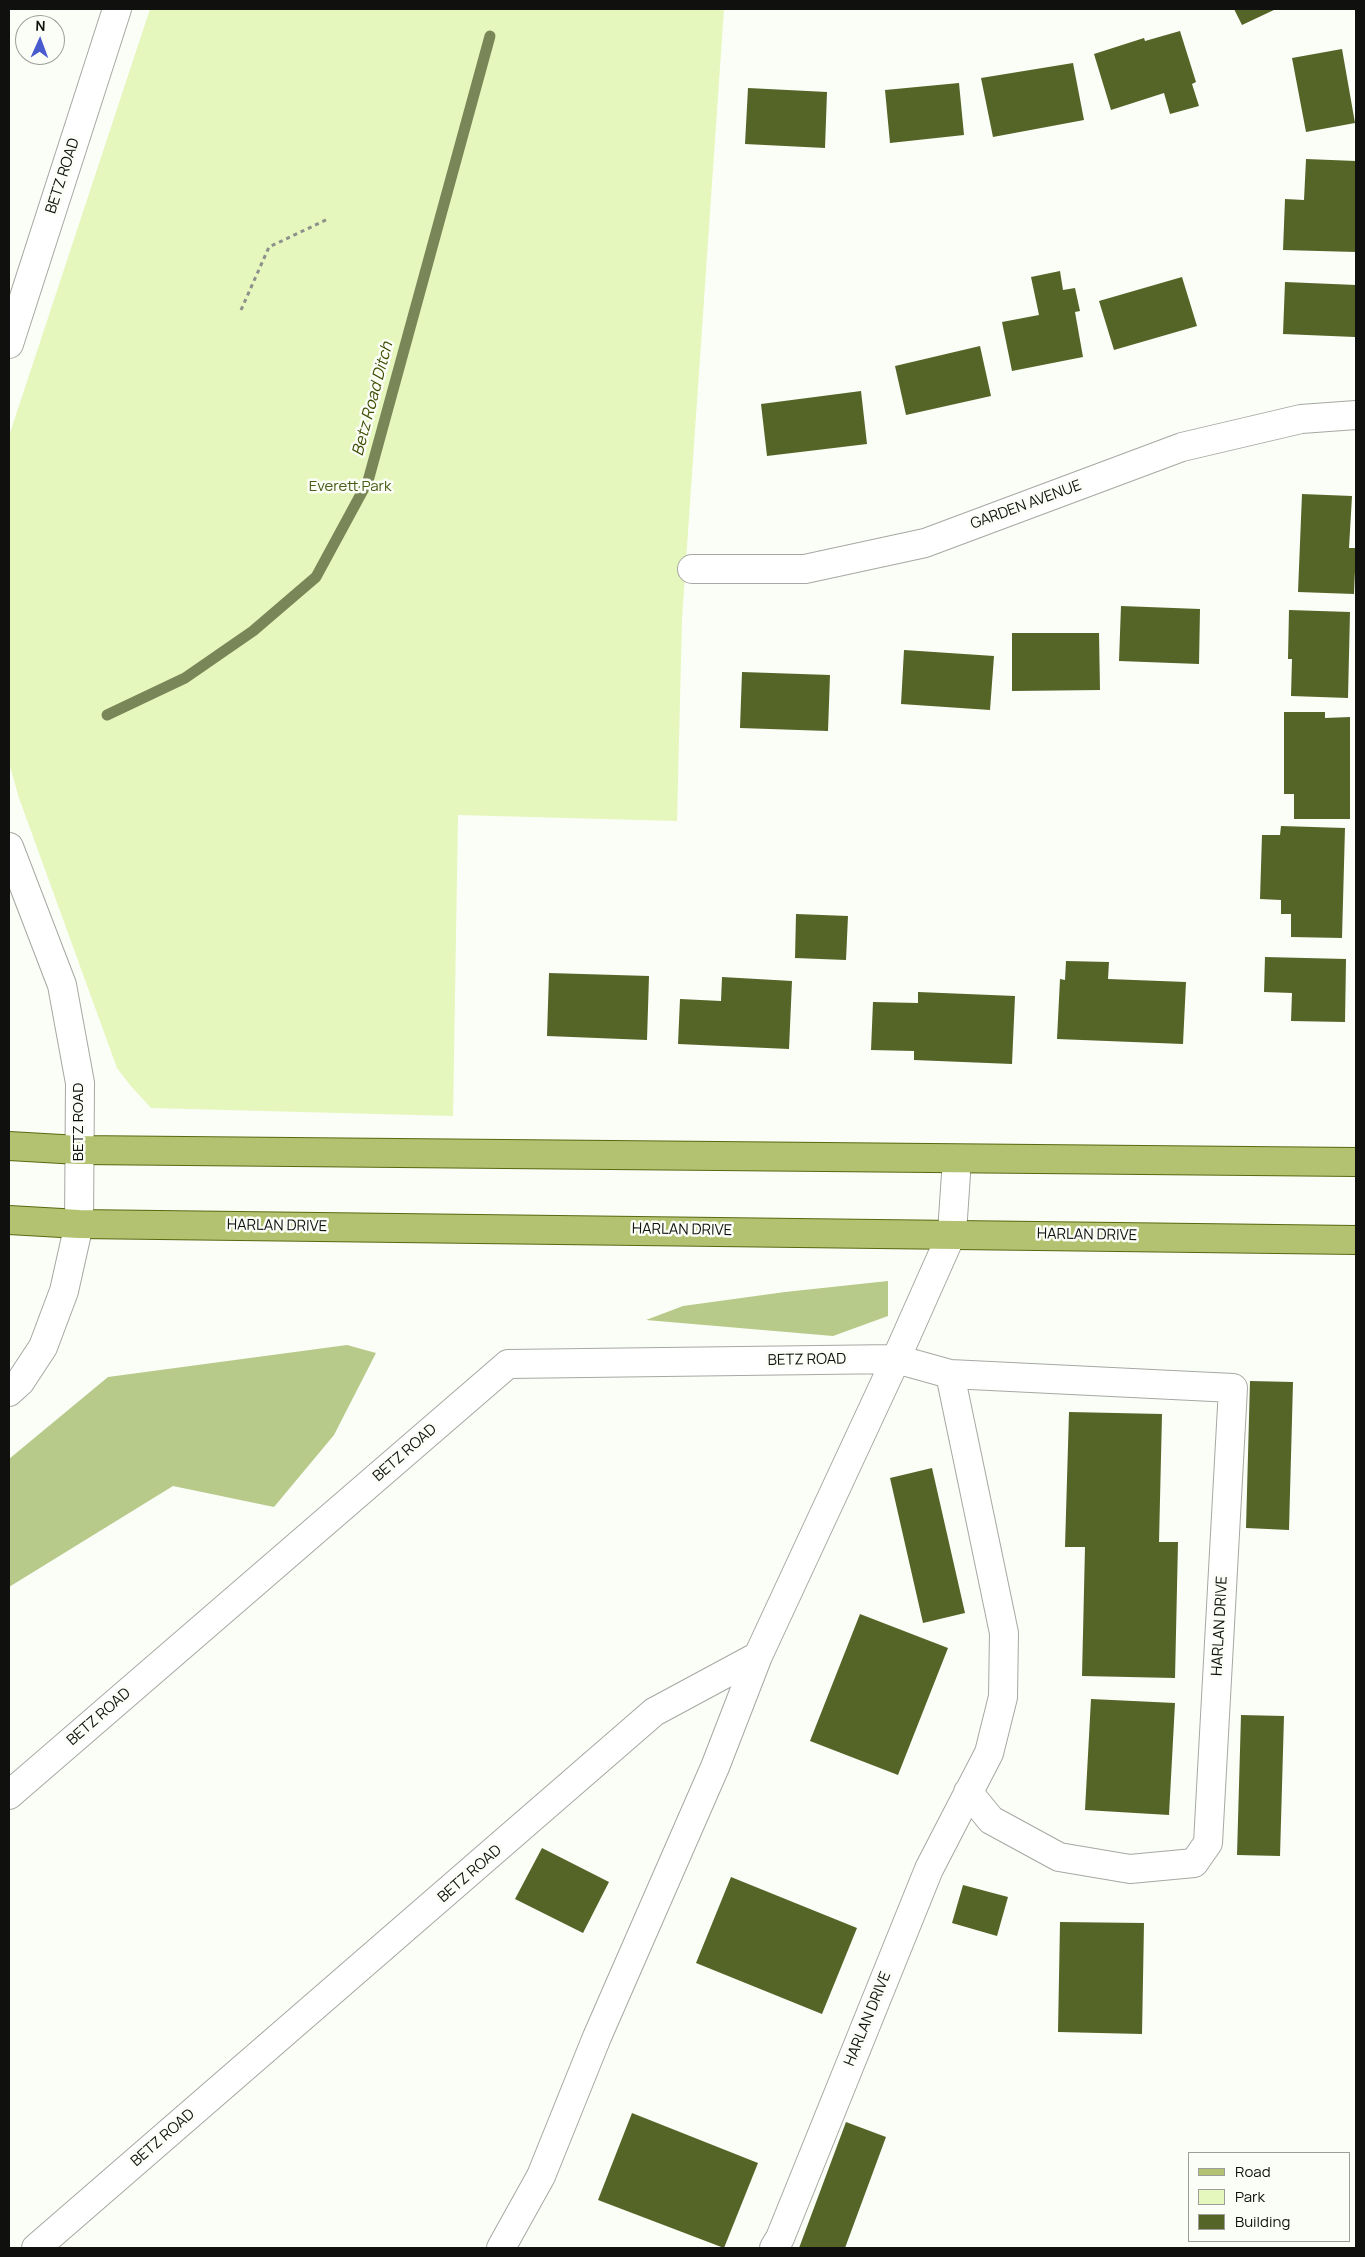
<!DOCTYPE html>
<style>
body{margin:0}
#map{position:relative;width:1365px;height:2257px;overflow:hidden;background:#fbfdf7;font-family:Manrope,sans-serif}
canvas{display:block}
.frame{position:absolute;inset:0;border:10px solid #10100e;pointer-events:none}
.legend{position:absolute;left:1188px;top:2152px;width:162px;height:90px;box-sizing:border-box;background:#fbfdf7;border:1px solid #9d9e9a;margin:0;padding:6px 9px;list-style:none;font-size:15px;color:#10100e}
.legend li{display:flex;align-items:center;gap:10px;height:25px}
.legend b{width:25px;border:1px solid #9d9e9a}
.north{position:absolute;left:15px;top:15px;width:50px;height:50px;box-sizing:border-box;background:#fbfdf7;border:1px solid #9d9e9a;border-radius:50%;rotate:2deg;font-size:14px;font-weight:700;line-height:20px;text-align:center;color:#10100e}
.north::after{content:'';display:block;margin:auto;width:18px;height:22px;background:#475bcf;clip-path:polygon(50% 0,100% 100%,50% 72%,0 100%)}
</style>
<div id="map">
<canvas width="1365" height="2257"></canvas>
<div class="frame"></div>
<ul class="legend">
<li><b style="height:6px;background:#b2c270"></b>Road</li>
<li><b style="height:14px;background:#e5f7bc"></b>Park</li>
<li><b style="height:14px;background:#556527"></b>Building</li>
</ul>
<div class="north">N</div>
</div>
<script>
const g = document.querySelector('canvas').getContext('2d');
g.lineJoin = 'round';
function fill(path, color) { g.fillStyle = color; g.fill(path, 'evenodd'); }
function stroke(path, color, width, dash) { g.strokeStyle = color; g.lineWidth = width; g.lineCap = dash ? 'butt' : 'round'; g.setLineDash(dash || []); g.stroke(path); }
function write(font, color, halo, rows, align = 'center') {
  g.font = font + ' Manrope,sans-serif'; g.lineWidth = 5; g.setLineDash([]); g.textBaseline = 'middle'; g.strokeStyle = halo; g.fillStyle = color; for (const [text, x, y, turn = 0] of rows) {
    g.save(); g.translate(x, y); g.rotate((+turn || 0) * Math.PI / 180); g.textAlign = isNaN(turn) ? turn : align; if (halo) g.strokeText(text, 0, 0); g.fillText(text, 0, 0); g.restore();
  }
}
fill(new Path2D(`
 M150,9H724L682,619L677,821L458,815L453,1116L151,1108L130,1085L117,1068L19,798L9,763V436Z`), '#e5f7bc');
fill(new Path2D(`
 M888,1281V1316L833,1336L646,1320L683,1306L785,1292Z
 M347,1345L376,1353L334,1435L274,1507L173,1486L9,1587V1459L108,1377Z`), '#b7ca8a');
stroke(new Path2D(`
 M107,715L185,678L253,631L316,577L368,481L490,36`), '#798658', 11);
fill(new Path2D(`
 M1234,9H1276L1242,25Z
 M1180,31L1196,82L1192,84L1199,106L1170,114L1164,93L1111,110L1094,54L1144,38L1145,41Z
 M1342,49L1355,123L1306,132L1292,58Z
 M1073,63L1084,120L993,137L981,78Z
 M959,83L964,135L890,143L885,90Z
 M748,88L827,92L825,148L745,144Z
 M1306,159L1356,161V252L1283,250L1285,199L1304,200Z
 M1060,271L1063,290L1075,288L1080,311L1075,312L1083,357L1012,371L1002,322L1039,315L1031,277Z
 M1182,277L1197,326L1114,350L1099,301Z
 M1285,282L1356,285L1355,337L1283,334Z
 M980,346L991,396L906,415L895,366Z
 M861,391L867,444L767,456L761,404Z
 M1302,494L1352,496L1349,548H1356L1354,594L1298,592Z
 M1121,606L1200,609L1199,664L1119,661Z
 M1289,610L1350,612L1348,698L1291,696L1292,659H1288Z
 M1012,633H1099L1100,690L1012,691Z
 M904,650L994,656L990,710L901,704Z
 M742,672L830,675L828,731L740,728Z
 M1284,712H1325V718L1350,717V819H1294V794H1284Z
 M1281,826L1345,828L1342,938L1291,937V914H1281V900L1260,899L1262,835H1280Z
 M796,914L848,916L846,960L795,958Z
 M1265,957L1346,959L1345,1022L1291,1021L1292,993L1264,992Z
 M1066,961L1109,962L1108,979L1186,982L1183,1044L1057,1039L1060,979L1065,980Z
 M549,973L649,976L647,1040L547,1036Z
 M722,977L792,981L789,1049L678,1044L680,999L721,1001Z
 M918,992L1015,996L1012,1064L914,1060V1051L871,1050L873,1002L918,1003Z
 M1250,1381L1293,1382L1289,1530L1246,1528Z
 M1069,1412L1162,1414L1159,1542H1178L1175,1678L1082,1676L1085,1547H1065Z
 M932,1468L965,1613L923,1623L890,1478Z
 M860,1614L948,1648L898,1775L810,1741Z
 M1091,1699L1175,1703L1169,1815L1085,1810Z
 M1241,1715L1284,1716L1280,1856L1237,1855Z
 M542,1848L609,1882L583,1933L515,1899Z
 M731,1877L857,1928L822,2014L696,1963Z
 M963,1885L1008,1897L997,1936L952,1923Z
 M1060,1922L1144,1923L1142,2034L1058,2032Z
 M632,2113L758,2163L724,2248L598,2200Z
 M846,2122L886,2137L845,2248H799Z`), '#556527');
const minor = new Path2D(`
 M9,344L117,9
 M692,569H805L925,543L1182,447L1301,419L1356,415
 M9,847L62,985L80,1083L79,1224L64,1291L43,1347L20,1382L9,1392
 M9,1795L508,1364L896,1359L950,1374L1233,1388L1208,1843L1194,1863L1130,1869L1059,1857L991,1820L968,1792
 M36,2248L654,1712L758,1656L896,1359L952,1233L957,1159
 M501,2248L541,2176L597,2037L715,1767L758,1656
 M774,2248L780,2238L929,1869L989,1753L1003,1697L1004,1633L950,1374`);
const major = new Path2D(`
 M9,1146L79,1150L1356,1162
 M9,1220L79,1224L1356,1240`);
stroke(minor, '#a6a8a3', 30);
stroke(major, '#586910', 30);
stroke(new Path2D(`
 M241,310L269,247L328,219`), '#8e908b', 3, [4, 4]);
stroke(minor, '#fff', 28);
stroke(major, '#b2c270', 28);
write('15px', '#10100e', '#fbfdf7', [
 ["BETZ ROAD",63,176,-72],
 ["GARDEN AVENUE",1026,505,-20],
 ["BETZ ROAD",79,1122,-90],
 ["HARLAN DRIVE",277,1226,1],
 ["HARLAN DRIVE",682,1230,1],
 ["HARLAN DRIVE",1087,1235,1],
 ["BETZ ROAD",807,1360,-1],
 ["BETZ ROAD",405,1453,-41],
 ["HARLAN DRIVE",1220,1626,-87],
 ["BETZ ROAD",99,1717,-41],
 ["BETZ ROAD",470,1874,-41],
 ["HARLAN DRIVE",868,2019,-68],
 ["BETZ ROAD",163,2138,-41]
]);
write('15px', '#4c5c17', '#fbfdf7', [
 ["Everett Park",350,487]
]);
write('italic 16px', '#3d4c00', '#fbfdf7', [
 ["Betz Road Ditch",373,399,-75]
]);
</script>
